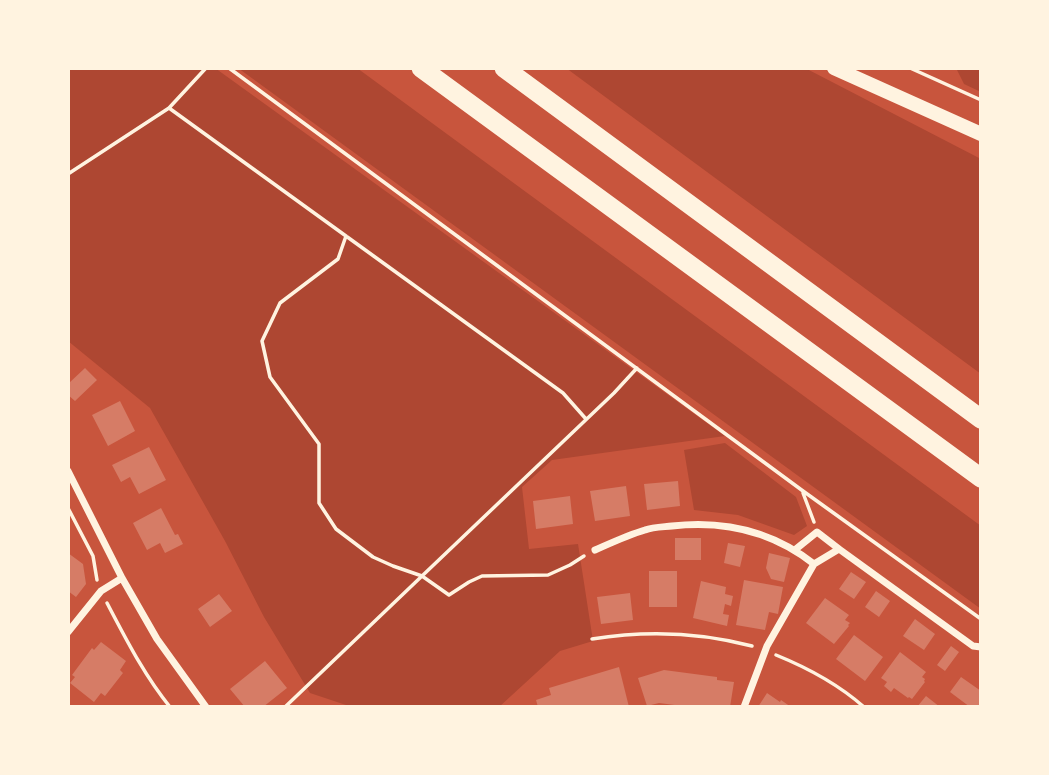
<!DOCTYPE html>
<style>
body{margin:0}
#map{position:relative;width:1049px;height:775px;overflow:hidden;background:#c8553d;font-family:Lato,sans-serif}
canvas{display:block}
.frame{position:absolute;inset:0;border:70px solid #fff3e0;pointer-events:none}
</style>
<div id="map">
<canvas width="1049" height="775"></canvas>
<div class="frame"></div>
</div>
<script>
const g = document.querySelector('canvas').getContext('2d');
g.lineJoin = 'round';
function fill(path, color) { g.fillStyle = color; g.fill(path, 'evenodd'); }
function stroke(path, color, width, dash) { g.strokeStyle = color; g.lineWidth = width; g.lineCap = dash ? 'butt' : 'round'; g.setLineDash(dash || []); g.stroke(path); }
fill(new Path2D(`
 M68,68H215L725,436L552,460L522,487L529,549L578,544L593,641L560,651L499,707H352L310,693L264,617L225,541L150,408L68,341Z
 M238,68H357L981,526V609Z
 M566,68H805L981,159V374Z
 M956,68H981V92L964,84Z
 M725,443L796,497L807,526L794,535L738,515L694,510L684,450Z`), '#ae4732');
fill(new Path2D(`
 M85,368L97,380L75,401L68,395V384Z
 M120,401L135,431L108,446L92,415Z
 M149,447L166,480L139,494L130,477L121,482L112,465Z
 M678,481L680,506L647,510L644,484Z
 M626,486L630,516L595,521L590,491Z
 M570,496L573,524L536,529L533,501Z
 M161,508L175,535L178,534L183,544L165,553L160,543L147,550L133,523Z
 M675,538H701V560H675Z
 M728,543L745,546L740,567L724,563Z
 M68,553L83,564L86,584L76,597L68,591Z
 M769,553L790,558L784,582L771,579L766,568Z
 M649,571H677V607H649Z
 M851,572L866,582L854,599L839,589Z
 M744,580L783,587L778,614L769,612L765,630L736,625Z
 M701,581L726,587L725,594L733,596L731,606L725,604L723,614L729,615L727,626L693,618Z
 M876,591L890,601L879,617L865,607Z
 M630,593L633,620L601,624L597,597Z
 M219,594L232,611L210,627L198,609Z
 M825,598L849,615L845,620L850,623L848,625L849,626L834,644L806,623Z
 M915,619L935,634L924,650L903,636Z
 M854,635L883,657L865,681L836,659Z
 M101,642L126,661L120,670L123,673L105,696L101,693L94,702L70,683L75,677L72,675L92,648L94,650Z
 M951,646L959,652L945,671L937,665Z
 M900,652L926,672L922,677L925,679L924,681L925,682L912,699L909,697L908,698L894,688L891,692L884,686L887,682L881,678Z
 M265,661L287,688L263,707H245L230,689Z
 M619,667L629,707H538L536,700L551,695L549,688Z
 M664,670L717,677V680L734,682L730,707H690L659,703L647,706L638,678Z
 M961,677L981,691V707H970L950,692Z
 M767,693L780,702L781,700L791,707H758Z
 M926,696L940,707H917Z`), '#d67c66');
stroke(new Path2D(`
 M206,68L169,108L563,393L586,419
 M229,68L803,491L981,619
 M910,68L981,100
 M68,174L169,108
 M803,493L814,522
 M68,508L93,556L97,580
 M584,556L570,565L548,575L482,576L469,582L449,595L422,576L614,393L637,368
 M107,603C126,639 144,675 170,707
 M592,639C647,630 699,632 752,646
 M776,655C808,668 838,684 864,707
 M285,707L422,576L393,566L373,557L336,529L319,503V444L270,377L262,341L280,303L338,259L346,236`), '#fff3e0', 3.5);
stroke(new Path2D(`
 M68,471L122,578L157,639L206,707
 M796,549L817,532L839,549
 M595,550C611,543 628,535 645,530C653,527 663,527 672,526C725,520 772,531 814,564
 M68,632L101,591L122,578
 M744,707L767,646L814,564L839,549L973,646L981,647`), '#fff3e0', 7);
stroke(new Path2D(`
 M834,68L981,134`), '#fff3e0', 14);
stroke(new Path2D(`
 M421,68L981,478
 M504,68L981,419`), '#fff3e0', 19);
</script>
